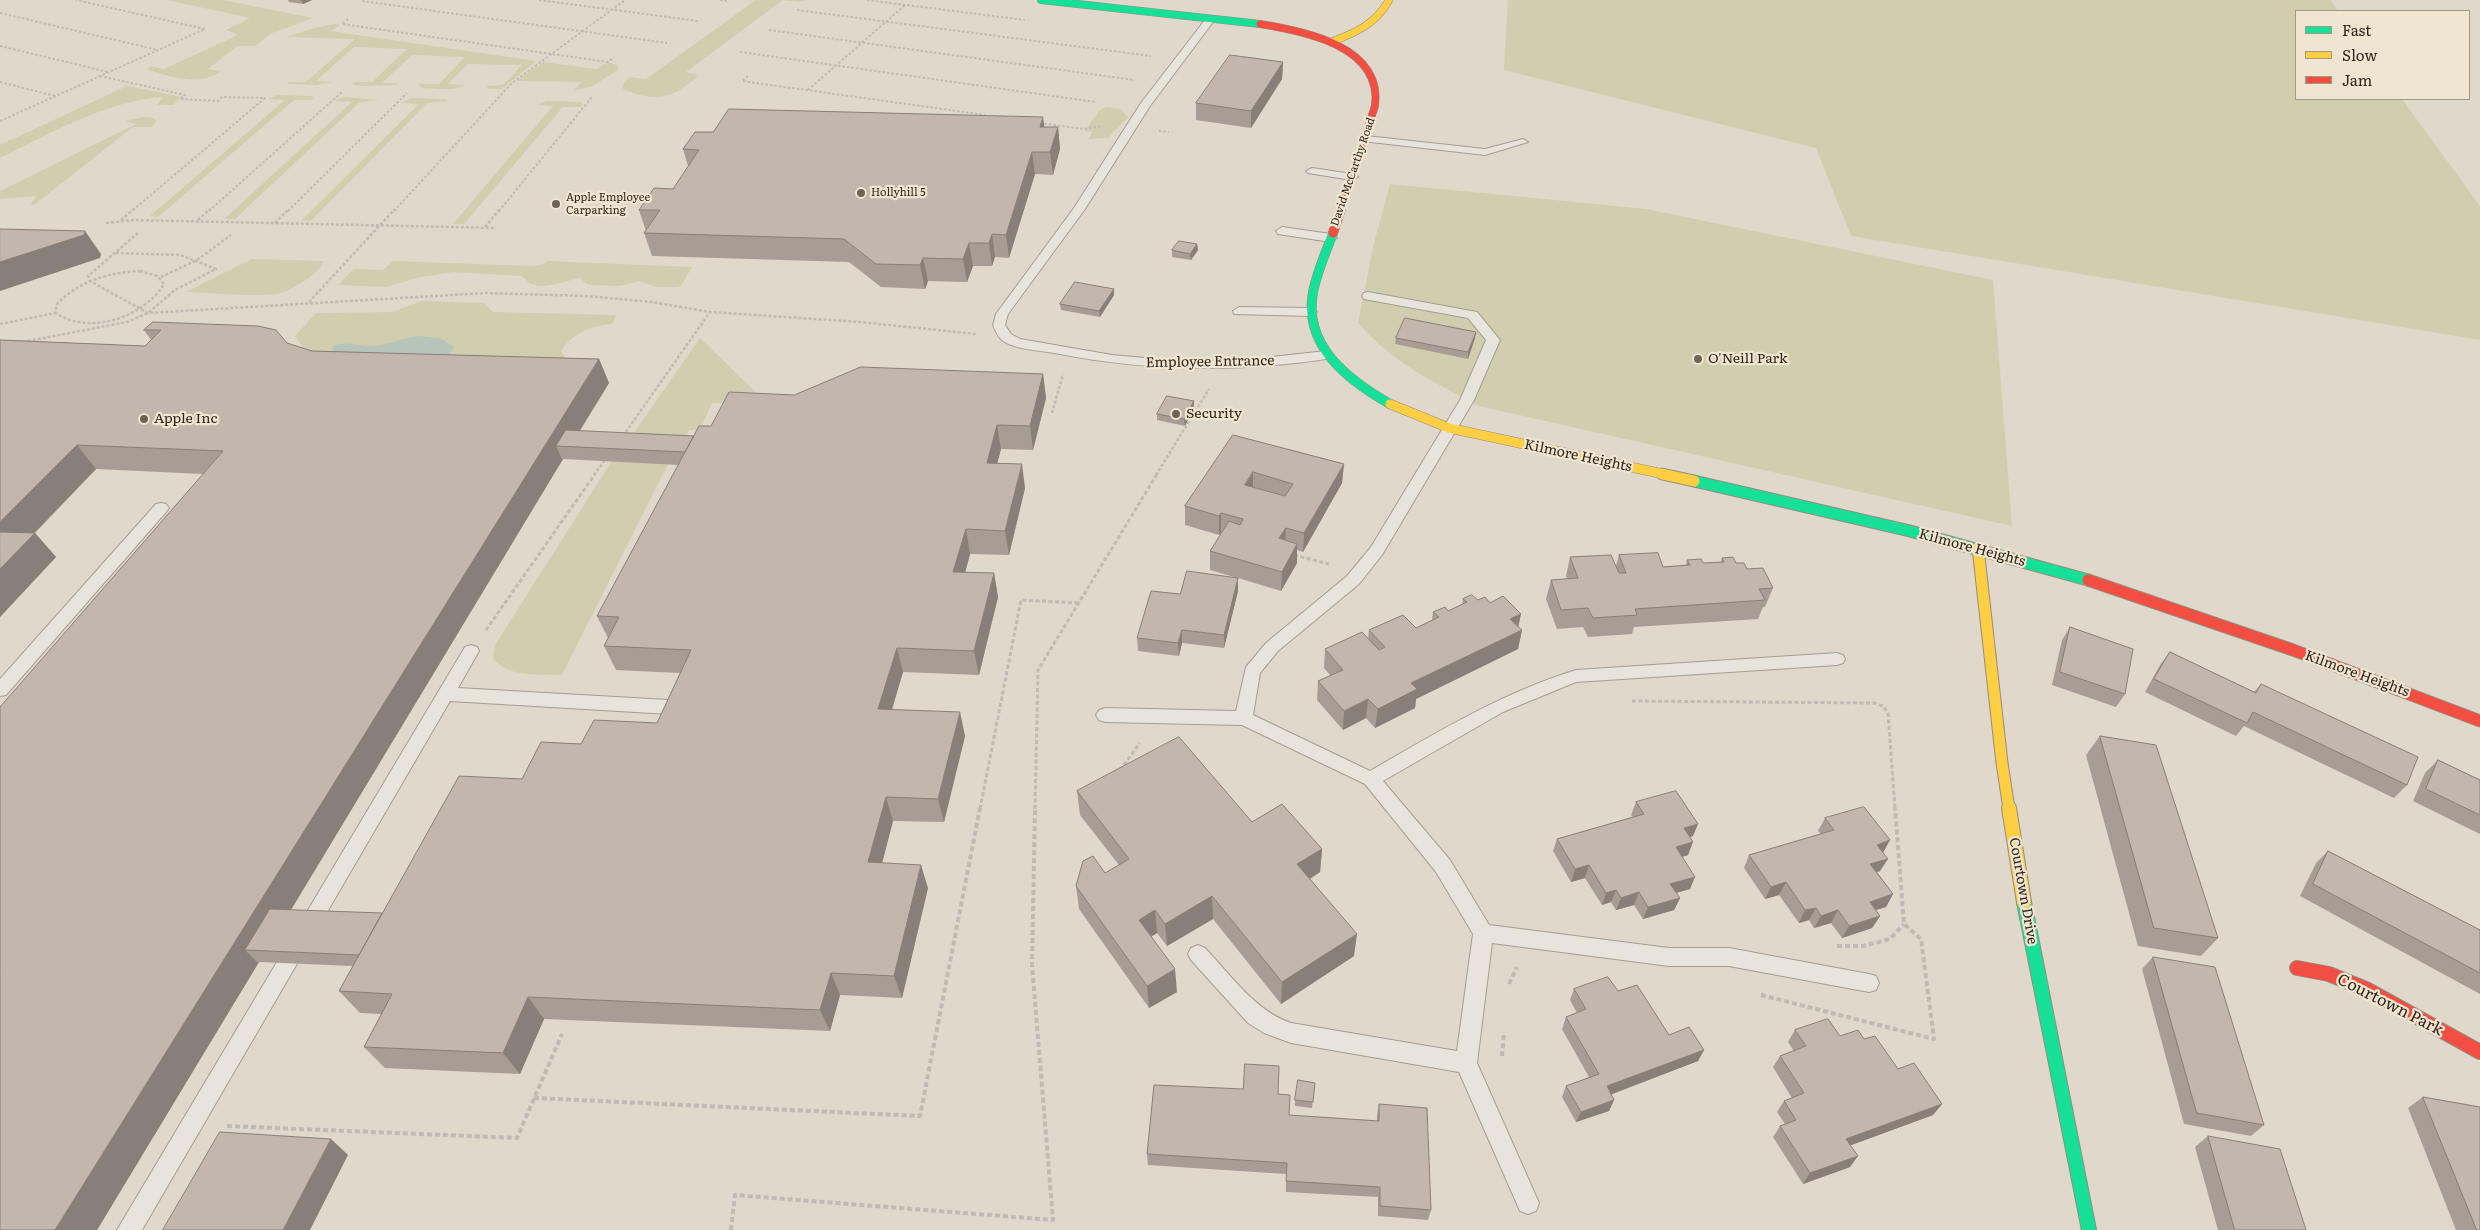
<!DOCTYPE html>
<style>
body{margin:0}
#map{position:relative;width:2480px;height:1230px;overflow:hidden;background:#e0d8ca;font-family:Literata,serif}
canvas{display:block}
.legend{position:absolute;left:2295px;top:10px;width:175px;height:90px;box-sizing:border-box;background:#f0e5d0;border:1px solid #a49989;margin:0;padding:6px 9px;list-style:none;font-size:15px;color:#31261e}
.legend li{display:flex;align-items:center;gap:10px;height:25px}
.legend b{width:25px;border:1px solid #a49989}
</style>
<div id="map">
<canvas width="2480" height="1230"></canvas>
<ul class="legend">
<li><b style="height:6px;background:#16e098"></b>Fast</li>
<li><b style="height:6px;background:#ffcf43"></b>Slow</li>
<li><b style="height:6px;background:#f24e42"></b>Jam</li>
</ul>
</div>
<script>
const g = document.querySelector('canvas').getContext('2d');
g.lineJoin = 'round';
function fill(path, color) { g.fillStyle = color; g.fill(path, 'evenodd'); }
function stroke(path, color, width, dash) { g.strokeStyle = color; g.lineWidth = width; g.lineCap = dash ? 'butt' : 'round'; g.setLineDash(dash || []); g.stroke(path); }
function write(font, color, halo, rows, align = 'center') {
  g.font = font + ' Literata,serif'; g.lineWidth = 4.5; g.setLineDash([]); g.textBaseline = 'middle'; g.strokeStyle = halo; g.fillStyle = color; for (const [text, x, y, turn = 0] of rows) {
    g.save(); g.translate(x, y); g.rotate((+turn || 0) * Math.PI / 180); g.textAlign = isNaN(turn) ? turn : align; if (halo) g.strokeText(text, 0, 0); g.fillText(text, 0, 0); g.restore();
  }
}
fill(new Path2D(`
 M167,0H223L313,18L272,33L255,46H237L208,69L221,71C201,87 170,77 147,69L150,66L164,69L238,35L226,30L250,18Z
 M756,0H806L799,2L783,0L686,72L699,75C680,92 666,101 640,95C633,93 627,92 622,88L624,82L630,77L646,79Z
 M1508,0H2330L2338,11H2296V99H2402L2480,206V340L1851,236L1816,148L1504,70Z
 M335,24L340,25L330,31L536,61L502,89H489L486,86L503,85L522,65L468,64L448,84L465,85C453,92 436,88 423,88L419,86L420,84H439L465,57L412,55L382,83H398L396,85L358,86L353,84L354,82H372L407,49L354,47L316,81L332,82L318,85L288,84V82H306L355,39L286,37L314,28Z
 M543,62L597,69L607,62L617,65L619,69L593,86L573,91L582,82L517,81Z
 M127,86L181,97L173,105H157L163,97C105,101 52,133 0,158V145Z
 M278,95L311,96L314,98L311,100H294L158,217L150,216L285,100L268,99Z
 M344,97L380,100L360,102L235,219H224L352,102L335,101Z
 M411,98L444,99L448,101L427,103L312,220L301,221L419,104L401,103Z
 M547,101L582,102V107H563L464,224H453L553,106L537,105Z
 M1106,107L1121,109L1128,117L1108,138L1088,139L1093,132L1085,131L1100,110Z
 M143,117L154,118L157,121L151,127H133L34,205H30L37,196L0,199V191L136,124L125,121Z
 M1390,184L1646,209L1993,280L2012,526L1479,406C1432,381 1393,363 1358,323L1373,247Z
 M252,259L324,261C321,273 289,292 277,294C248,297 216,293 186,292Z
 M393,261L533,266L544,264L547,261L692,267L681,286L677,287H656L640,281L619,286L589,285L579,278C565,281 545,290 531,284C527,282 526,279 522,276L453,272L416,278L387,287L338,285L354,269L383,270Z
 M421,301L484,303L493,312L617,315L612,324C590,326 573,333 561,351L567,361L312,362L295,336L316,313L393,312Z
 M700,338L768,404L712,403L700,430H689L686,437H631Z
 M615,456L671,458L562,675C539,674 510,678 493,659L495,645Z`), '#d0ceae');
fill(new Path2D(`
 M418,336L440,338L454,347L450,354L431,359L334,351L331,348C342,340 354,345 366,346C384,347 401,338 418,336Z`), '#b6c4b9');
const lane = new Path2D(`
 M1208,16L1216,18L1150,106L1085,209L1008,314L1005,325L1011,334L1020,339L1112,355L1167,360L1235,361L1326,351L1333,355L1326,359C1234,373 1145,371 1054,353C1038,350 1017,350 1003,341C998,337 995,330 993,325L996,314L1074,208L1141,103Z
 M1366,136L1485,149L1523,139L1528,142L1485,155L1362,141V137Z
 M1312,168L1352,174L1358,177L1352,180L1308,173L1306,171Z
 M1282,227L1331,234L1337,238L1331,242L1278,234L1276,231Z
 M1368,292L1477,312L1500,340L1474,400L1382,555L1359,584L1278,651L1260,673L1253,715L1370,771C1437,732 1502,693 1576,670L1837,653L1843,655L1845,659L1843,663L1837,665L1576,682L1503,712L1383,781L1450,860L1489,925L1669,948H1729L1869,974L1876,976L1879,983L1876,990L1869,992L1729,966H1669L1492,943L1477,1063L1539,1203L1536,1211L1528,1214L1520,1211L1459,1072L1291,1043L1264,1033L1248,1023L1191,960L1188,954L1191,948L1198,945L1205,948C1231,975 1255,1011 1291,1023L1457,1051L1473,934L1436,872L1365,784L1242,725L1105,722L1099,720L1096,715L1099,710L1105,708L1236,711L1246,667L1266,643L1347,576L1371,547L1460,400L1486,340L1468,318L1364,299L1362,296L1364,293Z
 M1239,307L1311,308L1317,312L1311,316L1234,314L1233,311Z
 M161,503L166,504L169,508L166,512L6,695L0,696V679L156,504Z
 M471,645L477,647L479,651L458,688L686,701L692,703L695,708L692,713L686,715L450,701L142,1230H117L465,647Z`);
const fastFar3 = new Path2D(`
 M1041,0L1260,24`);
const fastFar2 = new Path2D(`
 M1333,233C1326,252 1317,272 1313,292C1303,346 1348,380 1390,404`);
const fastFar1 = new Path2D(`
 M1694,481L1910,531L2088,580`);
const fast = new Path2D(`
 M2024,902L2089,1230`);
const slowFar3 = new Path2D(`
 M1331,42C1355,33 1376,24 1389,0`);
const slowFar2 = new Path2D(`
 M1390,404L1449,428L1668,475`);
const slowFar1 = new Path2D(`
 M1662,474L1694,481
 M1978,548L2002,763L2009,809`);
const slow = new Path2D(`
 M2009,808L2024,902`);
const jamFar3 = new Path2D(`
 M1260,24C1304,31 1383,46 1375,106L1340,211`);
const jamFar2 = new Path2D(`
 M1333,233L1341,209`);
const jamFar1 = new Path2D(`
 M2088,580L2293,650L2480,721`);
const jam = new Path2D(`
 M2297,968L2329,974L2368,990L2480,1052`);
stroke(lane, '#a59d94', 2);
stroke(fastFar3, '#948d83', 8);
stroke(fastFar2, '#948d83', 10);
stroke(fastFar1, '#948d83', 13);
stroke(fast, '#948d83', 16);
stroke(slowFar3, '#948d83', 8);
stroke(slowFar2, '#948d83', 10);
stroke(slowFar1, '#948d83', 13);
stroke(slow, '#948d83', 16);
stroke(jamFar3, '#948d83', 8);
stroke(jamFar2, '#948d83', 10);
stroke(jamFar1, '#948d83', 13);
stroke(jam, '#948d83', 16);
stroke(new Path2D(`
 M539,0L698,21
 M720,0L728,1
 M867,0L1025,20
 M362,1L667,43
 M797,10L1151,56
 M0,13L158,50
 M348,19L342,24L608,62L614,57
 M769,30L1135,80
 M0,46L108,72
 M740,52L1096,102
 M100,76L185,95L180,99L218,101L222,97L265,98L132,211
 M748,76L742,81L985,115
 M0,82L55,96
 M808,90L905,5
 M0,121L205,29L76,0
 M1040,123L1083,129L1103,126
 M1159,131L1169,132
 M209,211L343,91
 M288,211L407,93
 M394,211L512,83L625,0
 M499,211L592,97`), '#c1bab3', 2, [2.5, 2]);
stroke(new Path2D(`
 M121,220L134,209
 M198,220L210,209
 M106,223L133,220L496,228
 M275,223L289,209
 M485,227L500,209
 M138,233L88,276L90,281L148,313L485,293L586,296L652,302L710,312L860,322L976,334
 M140,271L157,276L164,284C144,317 90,336 56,313V305C79,281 107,273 140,271Z
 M161,277L197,260L231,235
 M309,302L395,209
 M0,324L56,313
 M23,342L127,322L148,313L175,290L216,269L180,255L115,253
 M1052,413L1063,374
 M623,436L710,312
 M594,475L607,457
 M1156,475L1209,389`), '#c1bab3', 2.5, [3, 2]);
stroke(new Path2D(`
 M1294,555L1329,564
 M486,630L595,474
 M1632,701L1874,703L1883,706L1888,713L1895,809
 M1120,770L1140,743
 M980,809L1021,600L1079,603
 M1035,809L1038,670L1157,474`), '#c1bab3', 3, [4, 2.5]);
stroke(new Path2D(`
 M1837,946H1863L1890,939L1904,924
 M1509,984L1517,967
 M1761,995L1934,1039L1921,939L1904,924L1895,808
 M1502,1056L1504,1032
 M534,1098L920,1116L980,808
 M227,1126L517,1138L562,1034
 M731,1230L735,1195L1053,1220L1032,965L1035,808`), '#c1bab3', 4, [5, 3]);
fill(lane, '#e8e3db');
stroke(fastFar3, '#16e098', 7);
stroke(fastFar2, '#16e098', 9);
stroke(fastFar1, '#16e098', 11);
stroke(fast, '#16e098', 14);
stroke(slowFar3, '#ffcf43', 7);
stroke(slowFar2, '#ffcf43', 9);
stroke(slowFar1, '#ffcf43', 11);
stroke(slow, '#ffcf43', 14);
stroke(jamFar3, '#f24e42', 7);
stroke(jamFar2, '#f24e42', 9);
stroke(jamFar1, '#f24e42', 11);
stroke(jam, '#f24e42', 14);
fill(new Path2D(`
 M288,0H312L303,4L289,2Z
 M1283,62L1282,79L1251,128L1196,120V103Z
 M1045,127H1058L1060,149L1053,175L1035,174L1009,258L995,257L992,266H973L967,282L928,281L925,289L881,287L849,262L652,256L644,233L646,231L639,210L673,189L688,166L683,149L713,132Z
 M1197,244L1198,250L1191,260L1172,257V250Z
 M1114,289V295L1100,317L1061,310L1060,304Z
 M153,322L287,343L312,351L599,359L609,383L580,431L694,436L711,426L794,395L1043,374L1046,398L1033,450L1001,449L997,463L1025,488L1009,555L970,554L965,572L994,573L998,597L979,675L903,672L892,709L965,736L944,822L893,821L882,863L928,888L902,998L840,995L830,1031L544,1019L520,1074L385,1068L364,1047L381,1014L360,1013L339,991L353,966L259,962L97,1230H0L203,474L96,469L35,533L56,557L0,617V340L145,346L151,340L144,330ZM563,459L679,465L597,616L608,638L604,646L616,670L680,673L657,723L581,744L522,779L382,913L291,910Z
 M1396,338H1475L1468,359L1395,344Z
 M1194,401V407L1185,426L1157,420V414Z
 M1233,435L1344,464L1342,483L1303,552L1297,550V563L1281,591L1238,578V591L1224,648L1182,643L1179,656L1138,651L1137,638L1180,594L1234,577L1210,570V551L1222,532L1219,535L1185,525V506Z
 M1619,555L1663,567L1686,565L1687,560L1703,563L1721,562L1722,558L1747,569L1773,588L1765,607H1763L1758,619L1634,627L1632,634L1588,637L1583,627L1557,629L1546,599L1551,580L1567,579L1566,576L1570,557L1616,566Z
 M1463,599L1478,600L1490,603L1521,614L1518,627L1522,630L1518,649L1416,699L1415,708L1375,728L1366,718L1343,730L1317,700L1318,681L1331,676L1324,668L1325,649L1368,639L1369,630L1416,628L1432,620L1433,612L1448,611L1462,605Z
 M2070,627L2125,694L2116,707L2052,685L2062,640Z
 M2170,652L2254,692L2261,684L2407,785L2394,798L2244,726L2236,736L2145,692L2160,665Z
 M2100,736L2218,938L2201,956L2138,946L2086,755Z
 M2438,760L2480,780V834L2413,801L2425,773Z
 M1077,791L1252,822L1322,849L1320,872L1310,879L1354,956L1281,1004L1213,919L1167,946L1157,933L1151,937L1177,992L1149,1008L1079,909L1076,886L1105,873L1119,865L1080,815Z
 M1636,802L1693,836L1690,837L1688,855L1682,857L1690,889L1676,893L1680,898L1674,910L1643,919L1634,905L1616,910L1611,902L1602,905L1585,878L1571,882L1553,851L1557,839L1633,817L1631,815Z
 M1825,818L1883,853L1880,871L1877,872L1893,894L1886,907L1876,910L1880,916L1872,928L1842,938L1831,923L1814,928L1809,920L1799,923L1779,895L1765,899L1744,868L1749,855L1821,834L1818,831Z
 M2328,851L2480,930V994L2300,896L2316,863Z
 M2153,957L2264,1125L2251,1136L2184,1124L2142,969Z
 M1574,989L1618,991L1669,1035L1704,1050L1698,1061L1611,1094L1614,1100L1609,1111L1576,1122L1562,1097L1566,1086L1589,1077L1562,1029L1566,1017L1577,1013L1570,1000Z
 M1795,1030L1864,1039L1898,1069L1942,1104L1933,1115L1851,1145L1850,1167L1803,1184L1773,1137L1780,1126L1785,1124L1777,1112L1784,1101L1792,1098L1773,1067L1780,1056L1794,1051L1788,1042Z
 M1315,1083L1312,1108L1295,1106V1100Z
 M1278,1094L1289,1115L1377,1121V1115L1379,1104L1431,1210L1428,1220L1378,1216V1197L1286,1192V1174L1148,1165L1147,1154Z
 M2423,1097L2480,1230H2456L2408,1108Z
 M2208,1136L2306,1230H2218L2195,1147Z`), '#a89d94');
fill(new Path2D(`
 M301,0H312L303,4Z
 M1283,62L1282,79L1251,128V111Z
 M1043,117L1046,138L1040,127Z
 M1058,127L1060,149L1053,175L1050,152Z
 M1032,152L1035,174L1009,258L1006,235Z
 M85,231L101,254L100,258L0,291V262Z
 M992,234L995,257L992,266L989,243Z
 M969,243L973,266L967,282L963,259Z
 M1197,244L1198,250L1191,260L1190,254Z
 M923,258L928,281L925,289L920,265Z
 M1114,289V295L1100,317L1099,311Z
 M1476,332L1475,338L1468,359V352Z
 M599,359L609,383L570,446H556L562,459H563L266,951L245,950L257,962H259L97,1230H55Z
 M1043,374L1046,398L1033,450L1030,426Z
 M1194,401V407L1185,426L1184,419Z
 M997,425L1001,449L991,487L987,463Z
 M77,445L96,469L12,556L0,542V522Z
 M1022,464L1025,488L1009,555L1005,531Z
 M1344,464L1342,483L1303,552L1304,533Z
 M1253,472V491L1245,485Z
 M1221,513V532L1219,535V516Z
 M1286,528L1285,547L1279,538Z
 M966,529L970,554L959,596L953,572Z
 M35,533L56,557L0,617V569Z
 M1297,544V563L1281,591L1282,572Z
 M994,573L998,597L979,675L974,651Z
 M1238,578V591L1224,648V635Z
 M1521,614L1517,632L1522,630L1518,649L1416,699L1415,708L1375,728L1378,709L1411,683L1510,619Z
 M1182,630V643L1179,656L1178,643Z
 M897,648L903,672L885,733L878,709Z
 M1368,699L1366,718L1343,730L1344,711Z
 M960,712L965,736L944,822L938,799Z
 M886,797L893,821L876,886L868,862Z
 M1698,824L1693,836L1679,841L1684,828Z
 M1890,840L1883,853L1877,845Z
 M1693,842L1688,855L1671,860L1676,847Z
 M1322,849L1320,872L1296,887L1297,864Z
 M1888,859L1880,871L1863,877L1870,864Z
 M921,865L928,888L902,998L894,976Z
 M1589,865L1585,878L1571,882L1575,869Z
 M1695,877L1690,889L1665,896L1670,884Z
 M1786,882L1779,895L1765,899L1771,887Z
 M1616,890L1611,902L1602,905L1606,893Z
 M1639,892L1634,905L1616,910L1621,898Z
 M1893,894L1886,907L1862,914L1870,902Z
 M1212,896L1213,919L1167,946L1165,924Z
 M1680,898L1674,910L1643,919L1648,907Z
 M1816,908L1809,920L1799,923L1805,910Z
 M1155,910L1157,933L1141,943L1139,920Z
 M1838,910L1831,923L1814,928L1821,916Z
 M1880,916L1872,928L1842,938L1849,926Z
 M1357,934L1354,956L1281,1004L1282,982Z
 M1175,969L1177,992L1149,1008L1147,986Z
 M831,973L840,995L830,1031L820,1010Z
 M528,997L544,1019L520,1074L503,1053Z
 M1704,1050L1698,1061L1602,1098L1607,1086Z
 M1614,1100L1609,1111L1576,1122L1581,1112Z
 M1942,1104L1933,1115L1838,1150L1846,1139Z
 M331,1139L348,1155L310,1230H283Z
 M1858,1156L1850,1167L1803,1184L1810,1173Z`), '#887f78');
const building = new Path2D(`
 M1230,55L1283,62L1251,111L1196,103Z
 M729,109L1043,117L1040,127H1058L1050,152H1032L1006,235L992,234L989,243H969L963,259L923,258L920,265L876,264L844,239L644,233L660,210H639L654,188L673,189L699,150L683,149L695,132H713Z
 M0,229L85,231L84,235L0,262Z
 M1179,241L1197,244L1190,254L1172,250Z
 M1075,282L1114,289L1099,311L1060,304Z
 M1405,318L1476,332L1468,352L1396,338Z
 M153,322L258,326L276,330L287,343L312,351L599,359L55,1230H0V707L223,451L77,445L0,522V340L145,346L161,330H144Z
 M861,367L1043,374L1030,426L997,425L987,463L1022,464L1005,531L966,529L953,572L994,573L974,651L897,648L878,709L960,712L938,799L886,797L868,862L921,865L894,976L831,973L820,1010L528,997L503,1053L364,1047L392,994L339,991L459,776L522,779L541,742L581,744L594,720L657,723L691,650L604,646L619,617L597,616L699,426H711L729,392L794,395Z
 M1167,396L1194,401L1184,419L1157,414Z
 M566,430L694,436L685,452L556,446Z
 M1233,435L1344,464L1304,533L1286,528L1279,538L1297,544L1282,572L1210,551L1229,521L1240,525L1243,519L1221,513L1219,516L1185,506ZM1253,472L1293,484L1285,496L1245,485Z
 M0,532L35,533L0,569Z
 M1658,553L1663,567L1690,565L1687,560L1701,559L1703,563L1724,562L1722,558L1733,557L1736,563H1744L1747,569L1763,568L1773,588L1759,589L1765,600L1635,609L1637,615L1593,618L1588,608L1561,610L1551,580L1578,578L1570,557L1611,555L1619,573H1626L1619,555Z
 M1187,571L1238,578L1224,635L1182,630L1178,643L1137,638L1151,591L1180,594Z
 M1472,595L1478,600L1485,597L1490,603L1503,596L1521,614L1510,619L1522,630L1411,683L1417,689L1378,709L1368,699L1344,711L1318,681L1343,670L1325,649L1362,632L1379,650L1385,647L1369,630L1403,615L1416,628L1439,617L1433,612L1445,607L1448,611L1467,602L1463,599Z
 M2070,627L2133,649L2125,694L2060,672Z
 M2170,652L2256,693L2261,684L2418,757L2407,785L2253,712L2247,723L2154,679Z
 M2100,736L2156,745L2218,938L2154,928Z
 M1179,737L1252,822L1282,804L1322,849L1297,864L1357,934L1282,982L1212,896L1165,924L1155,910L1139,920L1175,969L1147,986L1076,886L1083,861L1093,856L1105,873L1129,859L1077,791Z
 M2438,760L2480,780V815L2426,789Z
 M1676,791L1698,824L1684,828L1693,842L1676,847L1695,877L1670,884L1680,898L1648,907L1639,892L1621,898L1616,890L1606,893L1589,865L1575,869L1557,839L1644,814L1636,802Z
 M1864,807L1890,840L1877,845L1888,859L1870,864L1893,894L1870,902L1880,916L1849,926L1838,910L1821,916L1816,908L1805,910L1786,882L1771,887L1749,855L1834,830L1825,818Z
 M2328,851L2480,930V973L2313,884Z
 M270,909L382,913L359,955L245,950Z
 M2153,957L2215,967L2264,1125L2197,1113Z
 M1608,977L1618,991L1637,985L1669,1035L1689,1027L1704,1050L1607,1086L1614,1100L1581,1112L1566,1086L1599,1074L1566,1017L1586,1009L1574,989Z
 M1828,1019L1840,1036L1858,1030L1864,1039L1875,1036L1898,1069L1914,1063L1942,1104L1846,1139L1858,1156L1810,1173L1780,1126L1796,1120L1784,1101L1804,1093L1780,1056L1806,1046L1795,1030Z
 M1245,1064L1279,1066L1278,1094L1290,1095L1289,1115L1379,1121V1104L1427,1108L1431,1210L1380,1206V1187L1286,1181L1287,1163L1147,1154L1154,1085L1243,1089Z
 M1298,1080L1315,1083L1313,1102L1295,1100Z
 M2423,1097L2480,1107V1230H2477Z
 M220,1132L331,1139L283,1230H163Z
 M2208,1136L2280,1149L2306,1230H2235Z`);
fill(building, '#c3b6ac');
stroke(building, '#887f78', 1);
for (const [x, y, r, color] of [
 [861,193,5,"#6e645a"],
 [556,204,5,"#6e645a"],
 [1698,359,5,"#6e645a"],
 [1176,414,5,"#6e645a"],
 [144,419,5,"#6e645a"]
]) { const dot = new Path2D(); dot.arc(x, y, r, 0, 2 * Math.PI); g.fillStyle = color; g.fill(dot); stroke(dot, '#f0e5d0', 2); }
write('11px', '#31261e', '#f0e5d0', [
 ["David McCarthy Road",1353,172,-71]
]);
write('11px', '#31261e', '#f0e5d0', [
 ["Hollyhill 5",871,193],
 ["Apple Employee",566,198],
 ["Carparking",566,211]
], 'left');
write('14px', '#31261e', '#f0e5d0', [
 ["O'Neill Park",1708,359],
 ["Security",1186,414],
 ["Apple Inc",154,419]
], 'left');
write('14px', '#31261e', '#f0e5d0', [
 ["Employee Entrance",1210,362,-1],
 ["Kilmore Heights",1578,456,12],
 ["Kilmore Heights",1972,548,15],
 ["Kilmore Heights",2357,674,20],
 ["Courtown Drive",2023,891,80]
]);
write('16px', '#31261e', '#f0e5d0', [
 ["Courtown Park",2390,1005,27]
]);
</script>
